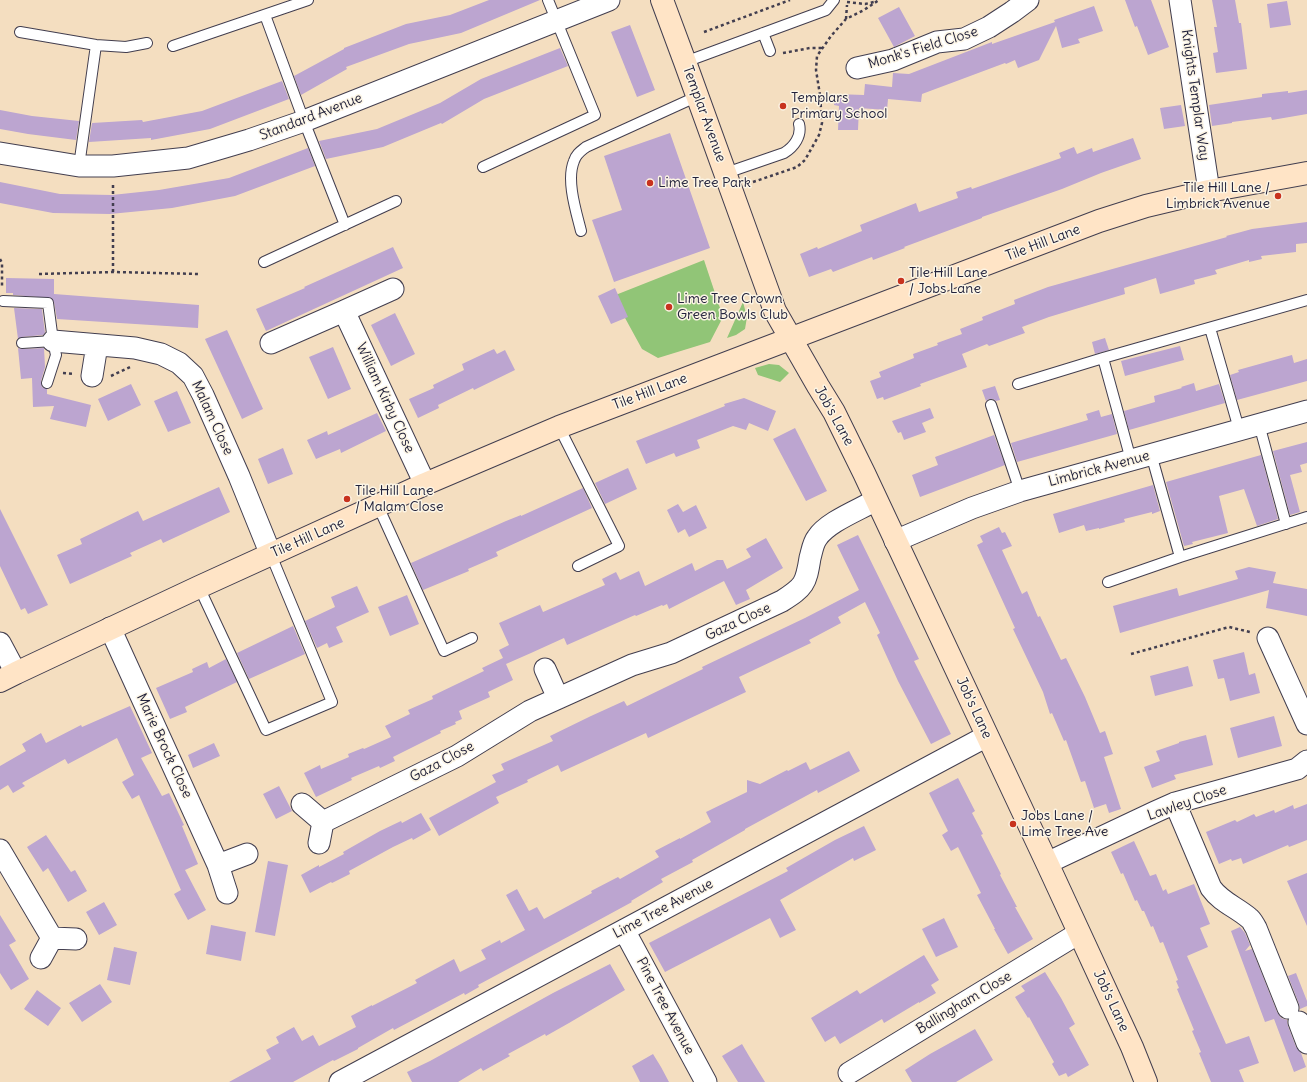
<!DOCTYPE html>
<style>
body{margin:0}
canvas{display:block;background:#f4dec0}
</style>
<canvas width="1307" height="1082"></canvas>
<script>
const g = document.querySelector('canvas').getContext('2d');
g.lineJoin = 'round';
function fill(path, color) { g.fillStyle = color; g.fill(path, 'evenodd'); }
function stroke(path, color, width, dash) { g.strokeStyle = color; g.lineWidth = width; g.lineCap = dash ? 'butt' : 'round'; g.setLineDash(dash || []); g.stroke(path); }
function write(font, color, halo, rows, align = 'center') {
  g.font = font + ' Delius,sans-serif'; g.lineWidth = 3; g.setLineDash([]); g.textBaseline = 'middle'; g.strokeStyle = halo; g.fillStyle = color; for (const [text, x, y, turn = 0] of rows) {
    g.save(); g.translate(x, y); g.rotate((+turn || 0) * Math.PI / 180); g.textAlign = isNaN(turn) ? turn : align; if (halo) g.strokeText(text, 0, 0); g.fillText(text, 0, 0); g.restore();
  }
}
fill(new Path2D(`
 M704,260L723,317L710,342L658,358L642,349L613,296Z
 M743,302L747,317L745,329L736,335L727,338Z
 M769,364L779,365L789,373L780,382L758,375L755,368Z`), '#91c577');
fill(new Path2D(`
 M489,0H540L461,33L409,44L346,67L347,69L301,95L294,76L344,49V48L406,24L450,15Z
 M1125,0H1151L1169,47L1148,55L1137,26L1135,27Z
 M1212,0H1235L1239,23H1241L1247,69L1216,73L1213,53L1218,52L1214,27H1217Z
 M1287,1L1291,25L1270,28L1267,4Z
 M1094,6L1103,31L1078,39L1080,43L1062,48L1056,26L1039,60L1018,68L1015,60L1006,64L1005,63L922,94L921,102L888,99L887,110L859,108L858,130H838L839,106L834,105L835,94L864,95L865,84L892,87L893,73L909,74L992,42V44L1055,22L1054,20Z
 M899,7L915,36L894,47L878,18Z
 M630,25L655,90L637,97L611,32Z
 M560,48L568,66L484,99L442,124L441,123L383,147L326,159L319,141L377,129L440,103L481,79Z
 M282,81L289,99L210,129L151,140V138L89,142L92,123L142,120L143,122L202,111Z
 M1307,90V114L1272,120L1271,117L1232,122V123L1212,126L1209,105L1262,97V94L1288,91V93Z
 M1181,105L1185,126L1164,129L1160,108Z
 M0,110L32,116L79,121L76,140L28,134L0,129Z
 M670,133L710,248L614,282L592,220L622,210L604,156Z
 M1133,138L1141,159L1101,173L1062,189L982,217V218L904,247L905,248L873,260L872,257L833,272L831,269L809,277L800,254L817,247L818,249L862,231L860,225L916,203L919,212L958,198L956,192L971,187L972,189L1061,158L1059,153L1074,147L1077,154L1092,148L1093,152Z
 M308,148L315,166L235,196L172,208L110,214L53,213L0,203V182L60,194L112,195L159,190L229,178Z
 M1307,222V243L1296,244V252L1261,256L1262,259L1249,262V260L1215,270L1217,274L1194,280L1195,284L1160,294L1156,278L1124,288L1125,294L1049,317L1022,327L1025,333L989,346L987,344L962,354L967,367L920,384L921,386L884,400L883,397L877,399L870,381L881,377L879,372L914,358L913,354L938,345L937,343L962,334L960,329L983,320L982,317L1015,304L1014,300L1048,287L1227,237L1226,236L1241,232L1252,229Z
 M393,247L403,268L266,331L256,309L305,288L304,287Z
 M6,278L54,279V294L199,305L198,328L57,319L54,302L51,298L13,295V293H6Z
 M615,288L628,317L611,324L598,296Z
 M14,308L42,309L45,333L43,335L22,337L18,339Z
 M395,313L415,354L391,366L371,325Z
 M227,330L263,409L242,419L205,339Z
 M1105,338L1109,350L1095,354L1092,342Z
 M1180,346L1184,360L1125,376L1121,361Z
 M333,347L351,389L328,399L309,357Z
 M18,348L22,349L44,348L45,367L41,381L42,387L47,389V394L91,405L86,427L50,419L54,406L33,407L32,378L21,379Z
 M494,349L497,354L505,350L515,370L474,390L473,388L438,405L439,408L418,418L409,399L434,388L433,385L464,370L462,364Z
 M1292,355L1294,363L1307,359V381L1237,400L1230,375L1239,372L1238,370Z
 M1194,383L1196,391L1219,384L1225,403L1129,430L1124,411L1155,402L1154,396L1182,388L1181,387Z
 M131,384L141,405L108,421L98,399Z
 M995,386L1000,400L996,401L993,399H989L986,401L982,390Z
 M177,391L191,423L168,432L154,401Z
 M744,398L776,411L768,431L749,423L746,430L733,426L697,440L700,448L676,457L674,453L646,464L636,441L725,406L724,404Z
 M930,408L934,418L922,423L926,432L904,440L901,432L898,433L892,421Z
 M1099,410L1101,417L1112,414L1117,434L1017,462L1011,443L1088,420L1086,414Z
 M377,413L386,431L341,453L340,449L316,459L307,440L327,431L328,435Z
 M795,428L827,491L806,501L773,439Z
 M994,435L1005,465L920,497L912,475L938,465L935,457Z
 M1307,442V463L1300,465L1302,472L1290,475L1300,512L1290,515L1273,451Z
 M283,448L293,474L268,484L258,459Z
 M1261,455L1278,519L1257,526L1244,489L1219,496L1228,533L1192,542L1193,544L1184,546L1166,482Z
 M628,468L637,489L605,504L595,483Z
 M1153,485L1160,511L1152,514V512L1124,519L1125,522L1099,529V528L1086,531L1084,525L1059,533L1053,514Z
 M219,487L230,512L163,543L161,539L130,553L132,556L70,584L57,555L82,544L80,539L138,511L143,521Z
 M583,488L592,508L496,552L498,556L468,569L469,571L423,590L411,563L506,521L521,515V516Z
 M678,504L683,512L696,505L707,528L689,537L685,529L678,533L667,510Z
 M0,509L48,605L28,614L25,608L21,610L0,566Z
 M999,527L1002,533L1005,532L1012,546L1002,550L1022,594L1027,591L1038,617L1040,616L1061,660L1066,658L1085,697L1100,733L1105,731L1113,754L1104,757L1121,809L1109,813L1106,804L1094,808L1085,781L1081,782L1066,740L1064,741L1052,713L1050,714L1043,692L1013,629L1015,628L977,545L983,542L980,536Z
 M858,535L919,659L914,661L951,734L931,744L898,681L877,635L880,633L865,602L838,617L841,623L809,640L811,643L739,677L746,692L648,738L646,733L561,772L558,765L527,780L528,782L496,797L499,803L439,836L429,818L496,782L492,775L504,770L501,764L553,741L550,736L591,716L624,701L627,706L703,669L702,667L805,618L859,590L837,545Z
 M766,538L783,568L746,590L750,599L736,605L724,581L669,609L667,604L663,606L662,605L636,616L635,615L567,645L564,638L531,653L506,664L513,680L488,692L490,697L459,711L462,719L455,722L456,724L440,731L441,733L393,757L395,761L380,768L379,766L351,778L352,780L316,797L304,773L320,765L321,769L349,757L348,754L363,748L364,749L391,737L385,726L410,714L408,710L433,699L432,696L484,671L482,668L503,658L499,650L509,645L499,623L540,605L543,612L605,585L602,579L616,572L620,580L639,571L645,586L692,563L695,571L717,560H723L727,569L751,557L746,549Z
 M1249,567L1276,572L1273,583L1307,589V616L1266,608L1269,590L1120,633L1113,606L1177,588L1179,596L1238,579L1235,571Z
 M357,586L369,612L336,627L343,642L329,648L327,643L317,648L305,621L335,607L331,597Z
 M407,595L419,624L390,636L378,607Z
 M293,626L305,654L249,679L237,653Z
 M1244,652L1249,675L1255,673L1260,693L1230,701L1224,678L1218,679L1213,660Z
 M226,659L237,682L185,707L187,712L170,719L156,688L193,672L192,669L207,662L209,668Z
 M1188,666L1193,686L1155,696L1150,676Z
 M130,706L152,753L141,758L162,796L169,793L184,825L182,826L198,864L185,870L206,910L188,920L174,894L181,890L139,795L132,799L122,782L134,775L117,738L68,764L65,759L22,783L25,786L13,793L8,785L0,790V766L26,751L22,744L41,733L46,743L81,725L82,727Z
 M1274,716L1282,746L1238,758L1230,728Z
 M1206,735L1213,765L1174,775L1176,779L1152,788L1144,767L1160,761L1156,751L1179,743V742Z
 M214,743L220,756L193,768L188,755Z
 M849,751L860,771L818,793L817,790L745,829V830L692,860L693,862L661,879L663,882L631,901L632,902L575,933L478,985L479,987L465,995L464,993L394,1030L393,1028L358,1048V1049L334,1061L333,1060L293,1082H229L271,1059L266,1050L279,1043L276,1037L294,1027L302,1041L313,1035L319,1046L356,1027L351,1016L372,1005V1006L417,983L415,980L454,959L460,972L486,959L481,950L500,940L501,943L525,930L506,895L517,889L529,911L537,907L544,919L592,893L591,891L618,877L620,879L659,857L655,851L680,838V839L711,822L706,812L747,792V780L760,784L787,770L788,771L806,762L810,770Z
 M958,778L975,811L972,813L983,834L981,835L1001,874L1000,875L1017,907H1015L1033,939L1008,954L994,929H995L977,895L981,893L958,847L951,851L942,835L948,831L929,793Z
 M279,786L292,811L276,819L263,794Z
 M1307,804V840L1289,847L1288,845L1243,864L1241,858L1232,861L1231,859L1219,864L1206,832L1235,820L1237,822L1254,814L1256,817L1274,810L1275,813L1293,805L1294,809Z
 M421,813L431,830L413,840L412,838L393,847L349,871L350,874L332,883L331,882L310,893L301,875L319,865V867L344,854L343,852L380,831L401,821L402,823Z
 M864,826L876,850L854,861L853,858L780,900L796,930L780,938L770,918L665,972L649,943L788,871L786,868L835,840Z
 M46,835L71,872L75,870L87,891L68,902L48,868L43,872L27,847Z
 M1134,841L1150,876L1156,874L1163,891L1166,889L1168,894L1194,884L1210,924L1200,928L1208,947L1187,956L1226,1044L1249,1036L1259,1063L1239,1070L1244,1082H1211L1199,1053L1201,1052L1192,1031L1194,1030L1177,989L1179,988L1176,981L1178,980L1163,942L1160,943L1153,926L1151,927L1144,911H1142L1137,900L1135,901L1123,873L1121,874L1111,852Z
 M268,861L288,865L275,936L255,932Z
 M1307,873V926L1287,881Z
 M104,902L117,925L99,935L86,912Z
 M0,915L16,941L9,945L29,979L11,990L0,973Z
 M944,918L958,947L936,957L922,929Z
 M211,925L246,932L241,961L206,954Z
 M1240,927L1245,933L1250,945L1245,951L1252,949L1277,1012L1281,1018L1287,1020L1288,1026L1296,1047L1301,1053L1306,1067L1294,1072L1274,1019L1265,1022L1231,931Z
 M114,947L137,952L130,985L107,980Z
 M924,955L939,980L931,985L936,993L919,1003V1002L884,1023L882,1019L840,1044L835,1036L825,1042L811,1018L857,990L860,994Z
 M610,964L625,990L569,1023L546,1036L545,1034L508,1054L510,1056L483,1071L481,1068L458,1082H412L407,1072L430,1061L553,993Z
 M1045,972L1061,998L1075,1024L1069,1028L1089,1065L1068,1077L1066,1073L1059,1076L1052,1064L1054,1062L1040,1037L1029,1017L1028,1018L1015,997L1025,991L1021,986Z
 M1296,973L1307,1001V1006L1300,1009L1299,1004L1288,976Z
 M100,984L112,1002L82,1022L69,1003Z
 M37,990L61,1008L48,1026L24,1009Z
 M975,1029L993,1060L956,1082H912L905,1070L930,1054Z
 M742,1044L749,1056L765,1082H738L722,1056Z
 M653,1054L661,1067L669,1082H640L632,1066Z`), '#bca5d0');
const lane = new Path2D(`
 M265,15L304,121L345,225
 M20,32L96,45L126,47L147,43
 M763,33L770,51
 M173,46L308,0
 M685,62L826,10L834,0
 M79,166L96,45
 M483,167L595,115L548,0
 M726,173L784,153C794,147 802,136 799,124
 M581,231C576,211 566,180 574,161C576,154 581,151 586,147L698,96
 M264,262L396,201
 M3,301L48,303L53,341
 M1210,328L1239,429
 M22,343L53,341L56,355L47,383
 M1103,358L1131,460
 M1018,384L1103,358L1307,300
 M991,405L1020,491
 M1259,424L1286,524
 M559,427L619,546L578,566
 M1151,454L1180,557
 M378,506L444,651L472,638
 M1108,582L1180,557L1307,517
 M199,587L266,730L332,702L271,555`);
const street = new Path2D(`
 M1180,0L1209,191
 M857,68L893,60L937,42L964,39L989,27L1012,12L1028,0
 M0,153L79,166H113L188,158L249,140L304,121L609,0
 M344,311L393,289
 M53,341L135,348L161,354L179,363L193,376L203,395L239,476L271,555
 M271,343L344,311L425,484
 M92,376L97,345
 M895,541L972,508L1020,491L1307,411
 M110,628L218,865L227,893
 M1268,638L1307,724
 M0,643L16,673
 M545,669L558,698
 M1175,803L1211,888C1221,902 1236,907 1249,918C1252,920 1254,925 1256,928L1288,1008
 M302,804L323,822L319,843
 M323,822L457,756L530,711L632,665L671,653L782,601C804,587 806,584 810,558C812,551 813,543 817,538C827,522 859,510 876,500
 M0,850L52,938
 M1047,863L1155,812L1175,803L1297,769L1307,761
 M218,865L247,854
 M624,930L706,1082
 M41,958L52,938L76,939
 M1299,1022L1307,1043
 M849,1073L1079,933
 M340,1082L987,736`);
const secondary = new Path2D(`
 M662,0L685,62L775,311L818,386L834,412L864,473L1047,863L1132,1047L1146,1082
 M0,681L16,673L199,587L425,484L559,427L1099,221L1146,206L1209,191L1307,173`);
stroke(lane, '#423e4f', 12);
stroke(street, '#423e4f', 23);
stroke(secondary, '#423e4f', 24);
stroke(new Path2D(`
 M847,2L865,4L874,2
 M846,19L847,5
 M704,32L790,0
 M783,53L810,48H822
 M753,182L797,167L805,160L819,135L822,123L820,95L816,70L817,56L831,36L846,19L864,10L879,0
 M113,185V272
 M0,259L2,263V288
 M39,274L113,272L200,274
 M63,373L74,374
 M111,376L130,367
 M1131,654L1229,627L1250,632`), '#423e4f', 2.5, [3, 3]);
stroke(lane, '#fff', 10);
stroke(street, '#fff', 21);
stroke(secondary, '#ffe4c6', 22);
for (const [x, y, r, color] of [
 [783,106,4,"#c8321e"],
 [650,183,4,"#c8321e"],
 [1278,196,4,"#c8321e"],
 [901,281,4,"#c8321e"],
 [669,307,4,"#c8321e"],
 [347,499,4,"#c8321e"],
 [1013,824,4,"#c8321e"]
]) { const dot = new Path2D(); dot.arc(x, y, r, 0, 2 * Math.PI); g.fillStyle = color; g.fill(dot); stroke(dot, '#fcf5e5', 1.5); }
write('14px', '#22223b', '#fcf5e5', [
 ["Monk's Field Close",923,48,-17],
 ["Knights Templar Way",1195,95,82],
 ["Templar Avenue",704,114,70],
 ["Standard Avenue",311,117,-21],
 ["Tile Hill Lane",1043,243,-21],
 ["Tile Hill Lane",650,392,-21],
 ["William Kirby Close",385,398,65],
 ["Job's Lane",834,416,61],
 ["Malam Close",212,418,65],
 ["Limbrick Avenue",1099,469,-15],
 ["Tile Hill Lane",308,538,-24],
 ["Gaza Close",738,622,-25],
 ["Job's Lane",974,708,65],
 ["Marie Brock Close",164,746,65],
 ["Gaza Close",442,762,-28],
 ["Lawley Close",1187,803,-19],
 ["Lime Tree Avenue",663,909,-28],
 ["Job's Lane",1111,1001,65],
 ["Ballingham Close",964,1003,-31],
 ["Pine Tree Avenue",665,1006,62]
]);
write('14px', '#22223b', '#fcf5e5', [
 ["Templars",791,98],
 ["Primary School",791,114],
 ["Lime Tree Park",658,183],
 ["Tile Hill Lane /",1270,188,"right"],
 ["Limbrick Avenue",1270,204,"right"],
 ["Tile Hill Lane",909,273],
 ["/ Jobs Lane",909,289],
 ["Lime Tree Crown",677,299],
 ["Green Bowls Club",677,315],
 ["Tile Hill Lane",355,491],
 ["/ Malam Close",355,507],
 ["Jobs Lane /",1021,816],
 ["Lime Tree Ave",1021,832]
], 'left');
</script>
